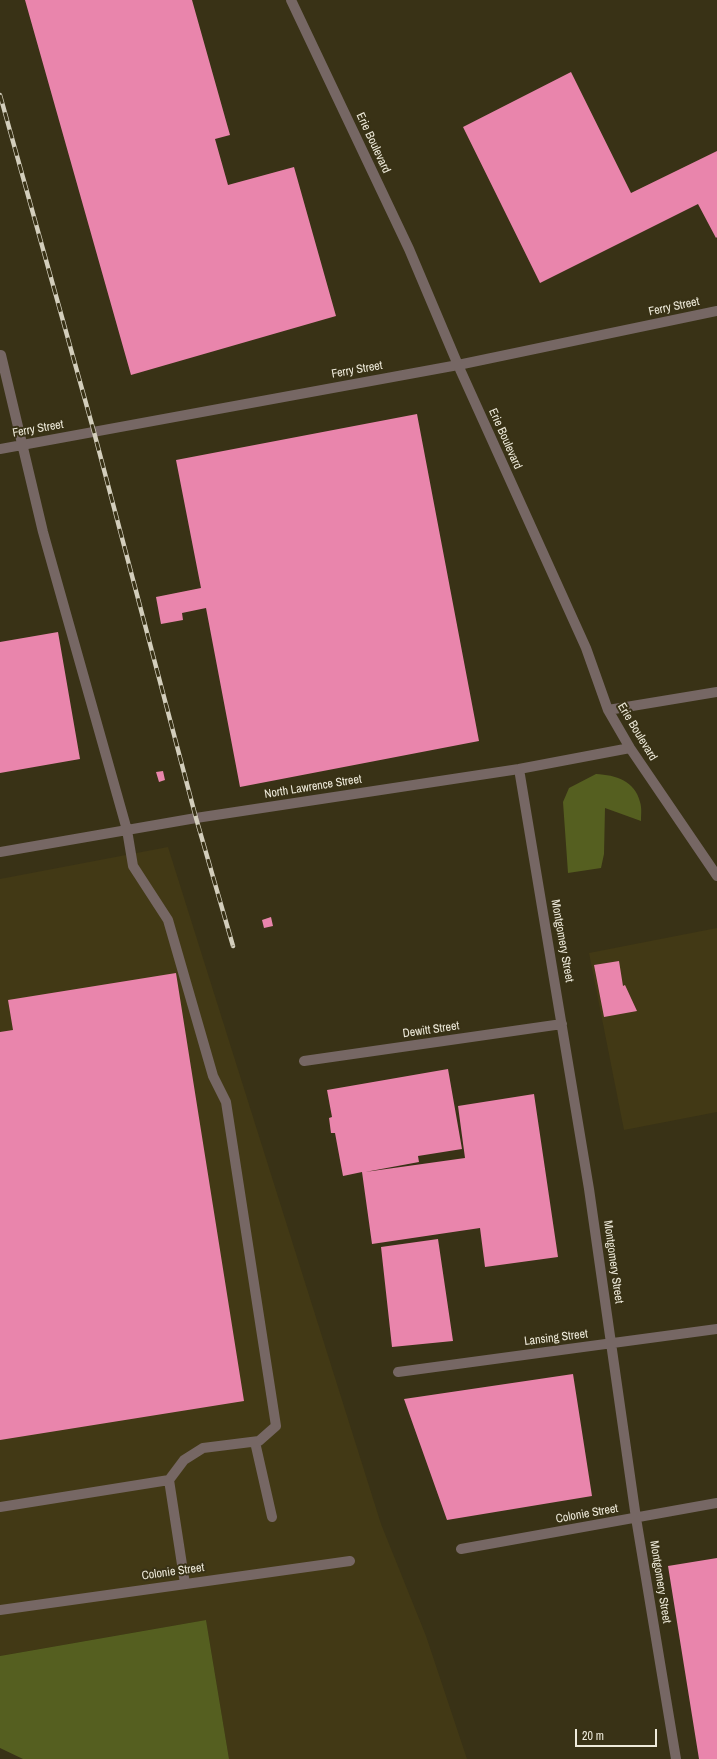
<!DOCTYPE html>
<style>
body{margin:0}
#map{position:relative;width:717px;height:1759px;overflow:hidden;background:#393216;font-family:"Archivo Narrow",sans-serif}
canvas{display:block}
.scale{position:absolute;left:575px;top:1729px;width:82px;height:18px;box-sizing:border-box;border:2px solid #eeeada;border-top:0;padding-left:5px;font-size:12px;line-height:14px;white-space:nowrap;color:#eeeada;-webkit-text-stroke:3px #393216;paint-order:stroke}
</style>
<div id="map">
<canvas width="717" height="1759"></canvas>
<div class="scale">20 m</div>
</div>
<script>
const g = document.querySelector('canvas').getContext('2d');
g.lineJoin = 'round';
function fill(path, color) { g.fillStyle = color; g.fill(path, 'evenodd'); }
function stroke(path, color, width, dash) { g.strokeStyle = color; g.lineWidth = width; g.lineCap = dash ? 'butt' : 'round'; g.setLineDash(dash || []); g.stroke(path); }
function write(font, color, halo, rows, align = 'center') {
  g.font = font + ' "Archivo Narrow",sans-serif'; g.lineWidth = 4; g.setLineDash([]); g.textBaseline = 'middle'; g.strokeStyle = halo; g.fillStyle = color; for (const [text, x, y, turn = 0] of rows) {
    g.save(); g.translate(x, y); g.rotate((+turn || 0) * Math.PI / 180); g.textAlign = isNaN(turn) ? turn : align; if (halo) g.strokeText(text, 0, 0); g.fillText(text, 0, 0); g.restore();
  }
}
fill(new Path2D(`
 M168,847L381,1524L426,1636L467,1759H229L206,1620L0,1656V879Z
 M717,928V1112L624,1130L589,953Z`), '#423915');
fill(new Path2D(`
 M596,774C616,775 635,781 640,802C642,808 641,815 641,821L605,808L604,854L601,868L568,873L563,802L569,788Z
 M206,1620L229,1759H23L0,1748V1656Z`), '#555f20');
fill(new Path2D(`
 M25,0H192L230,135L215,139L228,185L294,167L336,316L131,375Z
 M571,72L631,193L717,151V237L716,238L698,204L540,283L463,127Z
 M417,414L479,741L240,787L206,608L182,613L183,620L161,624L156,597L201,588L176,460Z
 M58,632L80,759L0,773V642Z
 M163,771L165,780L159,782L156,772Z
 M271,917L273,926L264,928L262,920Z
 M619,961L623,986L625,985L637,1011L604,1017L594,965Z
 M176,973L244,1401L0,1440V1032L13,1030L8,1000Z
 M448,1069L462,1149L418,1156L419,1162L365,1172L465,1158L458,1106L534,1094L558,1257L485,1267L480,1228L372,1244L362,1172L343,1176L335,1133H331L329,1118L332,1117L327,1090Z
 M438,1239L453,1341L392,1347L381,1247Z
 M573,1374L592,1496L447,1520L404,1399Z
 M717,1558V1759H699L668,1566Z`), '#e985ac');
stroke(new Path2D(`
 M291,0L409,249L458,365L586,648L608,710L630,748L717,876
 M0,449L458,365L717,311
 M608,710L717,692
 M519,769L589,1189L636,1518L676,1759
 M0,852L196,818L519,769L630,748
 M304,1061L562,1024
 M398,1372L717,1329
 M255,1442L272,1517
 M169,1480L185,1584
 M0,1507L169,1480L184,1460L203,1448L259,1441L276,1426L226,1102L213,1076L168,920L133,866L127,830L43,532L1,355
 M461,1549L717,1503
 M0,1610L350,1561`), '#766764', 10);
const rail = new Path2D(`
 M0,95L94,432L196,818L233,946`);
stroke(rail, '#d3cebc', 4.5);
stroke(rail, '#393216', 3, [9]);
write('12px', '#eeeada', '#393216', [
 ["Erie Boulevard",373,143,65],
 ["Ferry Street",674,307,-12],
 ["Ferry Street",357,370,-10],
 ["Ferry Street",38,429,-10],
 ["Erie Boulevard",505,439,66],
 ["Erie Boulevard",637,732,59],
 ["North Lawrence Street",313,787,-9],
 ["Montgomery Street",562,941,80],
 ["Dewitt Street",431,1030,-8],
 ["Montgomery Street",613,1262,82],
 ["Lansing Street",556,1338,-7],
 ["Colonie Street",587,1514,-10],
 ["Colonie Street",173,1572,-8],
 ["Montgomery Street",660,1582,81]
]);
</script>
